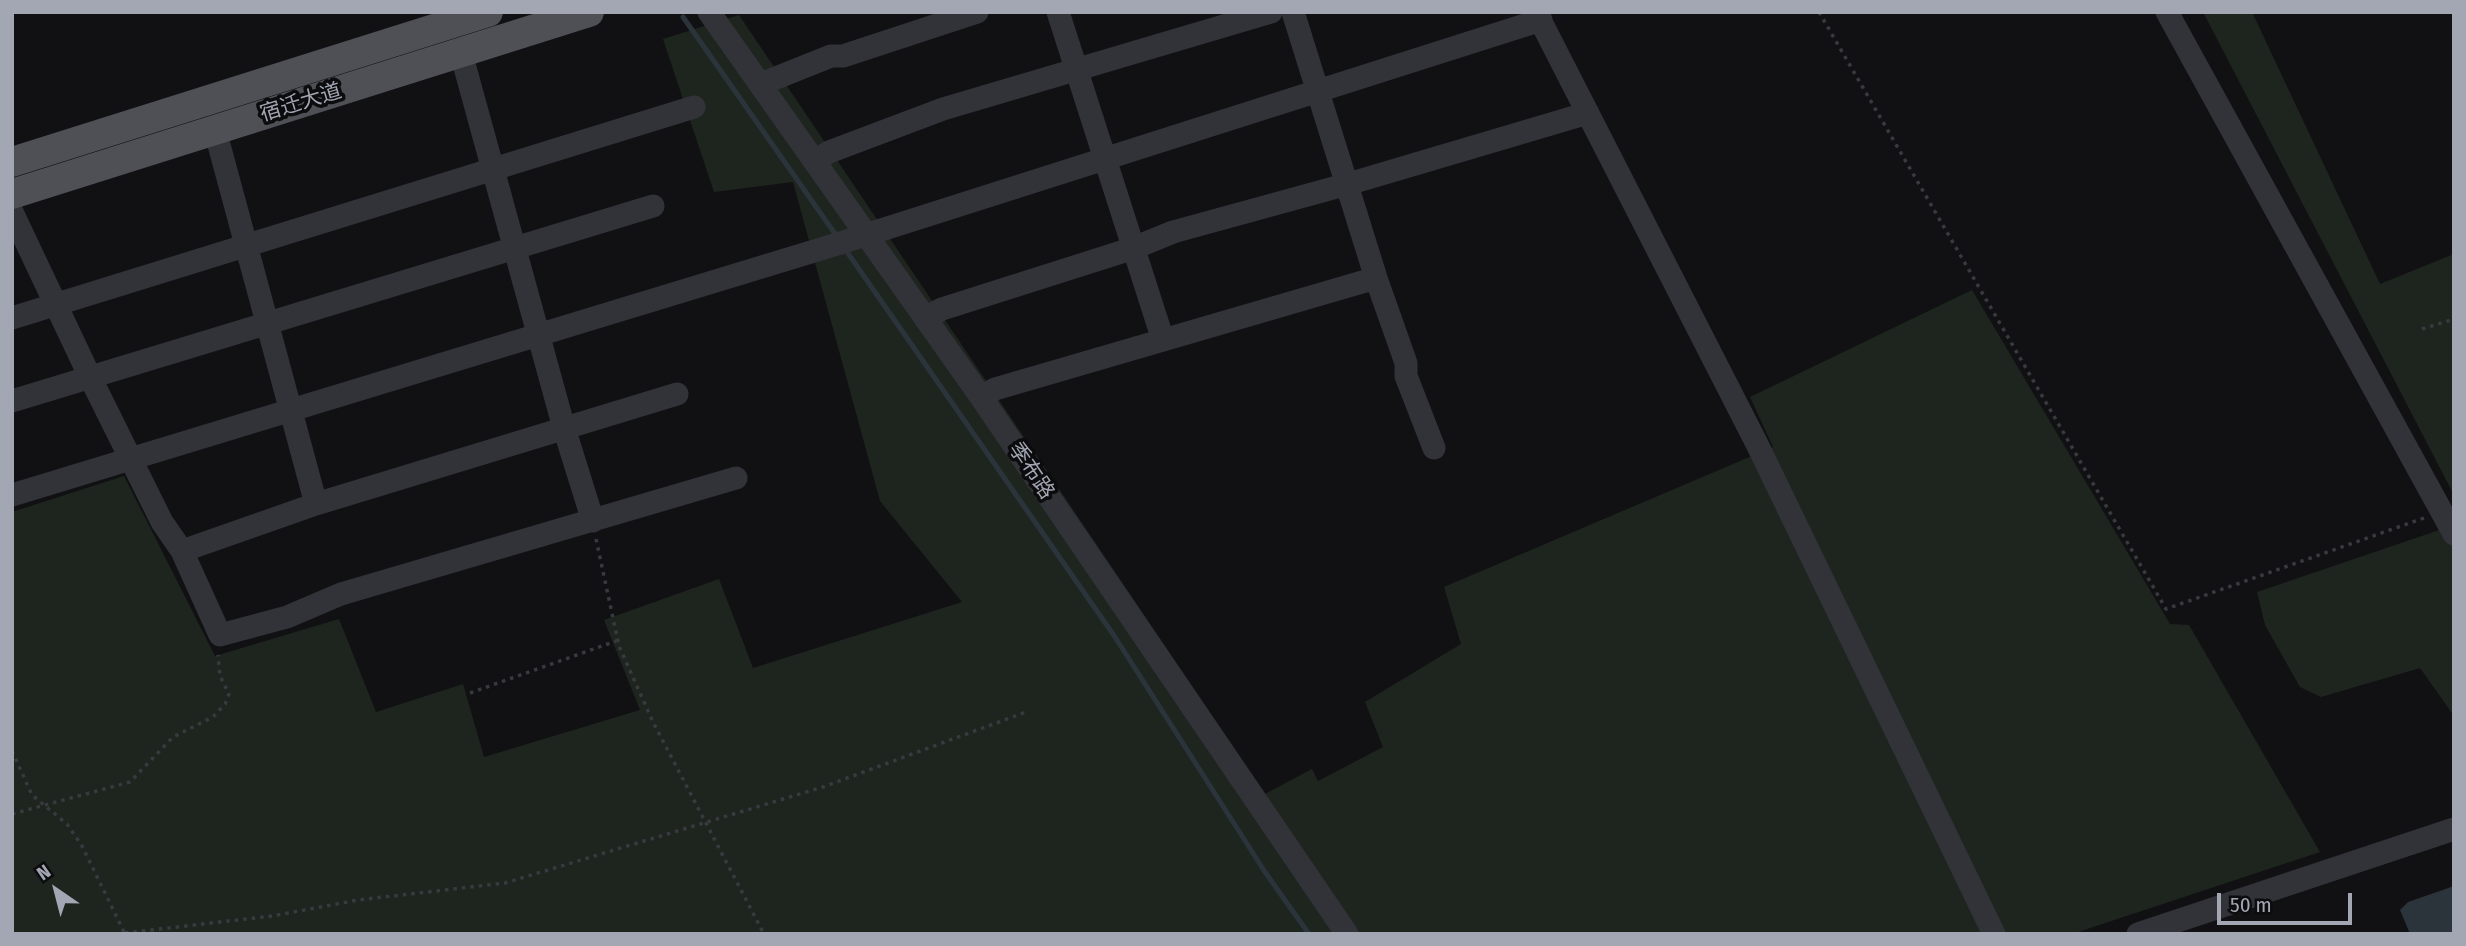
<!DOCTYPE html>
<meta charset="utf-8">
<style>
body{margin:0}
#map{position:relative;width:2466px;height:946px;overflow:hidden;background:#111113;font-family:"Fira Sans Condensed",sans-serif}
canvas{display:block}
.frame{position:absolute;inset:0;border:14px solid #a3a7b3;pointer-events:none}
.north{position:absolute;left:21px;top:855px;width:70px;height:70px;-webkit-text-stroke:5px #0c0c0e;paint-order:stroke;rotate:325deg;font-size:19px;font-weight:700;line-height:28px;text-align:center;color:#a3a7b3}
.north::after{content:'';display:block;margin:auto;width:24px;height:32px;background:#a3a7b3;clip-path:polygon(50% 0,100% 100%,50% 72%,0 100%)}
.scale{position:absolute;left:2217px;top:893px;width:135px;height:32px;box-sizing:border-box;border:4px solid #a3a7b3;border-top:0;padding-left:9px;font-size:21px;line-height:24px;white-space:nowrap;color:#a3a7b3;-webkit-text-stroke:5px #0c0c0e;paint-order:stroke}
</style>
<div id="map">
<canvas width="2466" height="946"></canvas>
<div class="frame"></div>
<div class="north">N</div>
<div class="scale">50 m</div>
</div>
<script>
const g = document.querySelector('canvas').getContext('2d');
g.lineJoin = 'round';
function fill(path, color) { g.fillStyle = color; g.fill(path, 'evenodd'); }
function stroke(path, color, width, dash) { g.strokeStyle = color; g.lineWidth = width; g.lineCap = dash ? 'butt' : 'round'; g.setLineDash(dash || []); g.stroke(path); }
function write(font, color, halo, rows, align = 'center') {
  g.font = font + ' "Fira Sans Condensed","Noto Sans SC",sans-serif'; g.lineWidth = 7; g.setLineDash([]); g.textBaseline = 'middle'; g.strokeStyle = halo; g.fillStyle = color; for (const [text, x, y, turn = 0] of rows) {
    g.save(); g.translate(x, y); g.rotate((+turn || 0) * Math.PI / 180); g.textAlign = isNaN(turn) ? turn : align; if (halo) g.strokeText(text, 0, 0); g.fillText(text, 0, 0); g.restore();
  }
}
fill(new Path2D(`
 M2203,12H2252L2380,284L2454,254V495Z
 M739,15L1265,794L1312,769L1318,781L1383,747L1365,702L1461,644L1444,587L1773,447L1750,397L1972,290L2170,624L2189,625L2320,852L2072,934H12V512L124,476L215,656L339,619L376,712L463,684L484,757L640,710L604,620L719,579L753,668L962,602L880,501L793,182L714,192L663,39Z
 M2454,525V716L2420,668L2321,697L2300,687L2265,625L2257,592Z`), '#1e251f');
fill(new Path2D(`
 M2454,886V934H2410L2400,910L2408,902Z`), '#2b333b');
stroke(new Path2D(`
 M683,17L838,238
 M845,249L1115,637L1265,872L1309,934`), '#2b333b', 5);
stroke(new Path2D(`
 M1819,12L2166,609L2424,518
 M2422,329L2454,319
 M596,539L619,646L653,722L764,934
 M470,693L616,641
 M12,751L32,795L67,824L82,846L125,934
 M12,814L130,782L173,737L213,717L225,704L229,694L220,676L218,655
 M125,933L272,916L358,900L505,883L823,787L1026,712`), '#383a3f', 3.5, [3.5, 5]);
stroke(new Path2D(`
 M709,12L981,397L1347,934
 M1058,12L1163,340
 M1293,12L1376,278L1406,363V376L1434,448
 M1536,12L1757,444L1994,934
 M2167,12L2454,534
 M461,53L564,428L593,521
 M761,84L831,56H843L977,12
 M215,130L316,504
 M816,160L829,152L943,109L1271,12
 M12,212L90,377L162,522L182,551L220,635L287,617L341,594L736,478
 M12,318L694,107
 M925,318L942,309L1134,248L1173,232L1348,184L1588,113
 M981,397L995,389L1376,278
 M12,401L653,206
 M12,495L834,245L1541,20
 M182,551L316,504L677,394
 M2138,934L2454,829`), '#323338', 23);
stroke(new Path2D(`
 M12,162L488,12
 M12,194L589,12`), '#4e5056', 30);
write('21px', '#a3a7b3', '#0c0c0e', [
 ["宿迁大道",301,103,-17],
 ["季布路",1031,471,56]
]);
</script>
